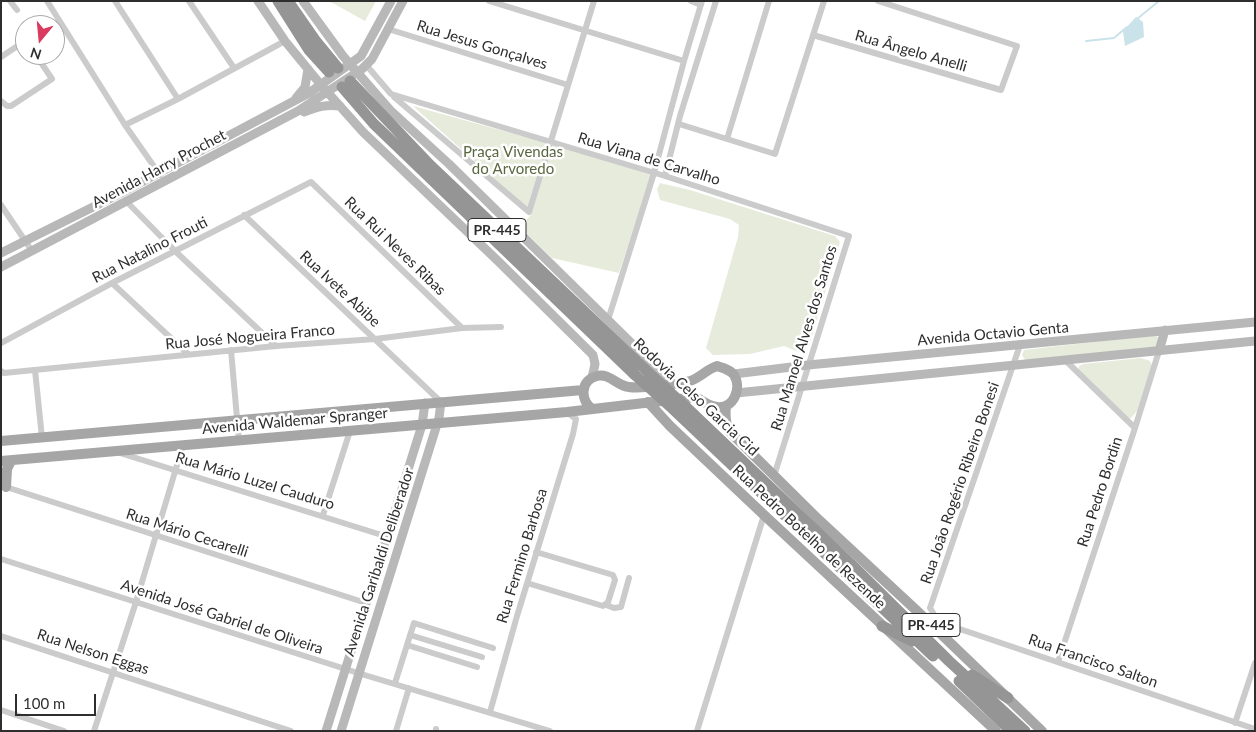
<!DOCTYPE html>
<meta charset="utf-8">
<style>
body{margin:0}
#map{position:relative;width:1256px;height:732px;overflow:hidden;background:#fff;font-family:Lato,sans-serif}
canvas{display:block}
.frame{position:absolute;inset:0;border:2px solid #2e2e2e;pointer-events:none}
.north{position:absolute;left:15px;top:15px;width:50px;height:50px;box-sizing:border-box;background:#fff;border:1px solid #ababab;border-radius:50%;rotate:197deg;font-size:14px;font-weight:700;line-height:20px;text-align:center;color:#2e2e2e}
.north::after{content:'';display:block;margin:auto;width:18px;height:22px;background:#db3a60;clip-path:polygon(50% 0,100% 100%,50% 72%,0 100%)}
.scale{position:absolute;left:15px;top:694px;width:81px;height:22px;box-sizing:border-box;border:2px solid #2e2e2e;border-top:0;padding-left:6px;font-size:15px;line-height:18px;white-space:nowrap;color:#2e2e2e;-webkit-text-stroke:4px #fff;paint-order:stroke}
</style>
<div id="map">
<canvas width="1256" height="732"></canvas>
<div class="frame"></div>
<div class="north">N</div>
<div class="scale">100 m</div>
</div>
<script>
const g = document.querySelector('canvas').getContext('2d');
g.lineJoin = 'round';
function fill(path, color) { g.fillStyle = color; g.fill(path, 'evenodd'); }
function stroke(path, color, width, dash) { g.strokeStyle = color; g.lineWidth = width; g.lineCap = dash ? 'butt' : 'round'; g.setLineDash(dash || []); g.stroke(path); }
function write(font, color, halo, rows, align = 'center') {
  g.font = font + ' Lato,sans-serif'; g.lineWidth = 5; g.setLineDash([]); g.textBaseline = 'middle'; g.strokeStyle = halo; g.fillStyle = color; for (const [text, x, y, turn = 0] of rows) {
    g.save(); g.translate(x, y); g.rotate((+turn || 0) * Math.PI / 180); g.textAlign = isNaN(turn) ? turn : align; if (halo) g.strokeText(text, 0, 0); g.fillText(text, 0, 0); g.restore();
  }
}
fill(new Path2D(`
 M329,1H376L365,21Z
 M413,106L547,143L527,208Z
 M553,144L651,175L619,273L552,258L520,227L531,215Z
 M660,183L690,190L835,236L840,242L809,346L799,352L784,346L750,354L713,355L706,348L738,237L739,225L730,219L660,200L657,189Z
 M1155,335L1159,338L1157,348L1025,360L1022,355L1024,350Z
 M1141,358L1150,361L1152,366L1138,410L1131,418H1128L1078,372L1079,366L1083,364Z`), '#e6ebdc');
fill(new Path2D(`
 M1136,17L1143,22L1144,37L1125,46L1123,31Z`), '#cae2e9');
stroke(new Path2D(`
 M1137,19L1159,1
 M1086,41L1114,38L1127,27`), '#cae2e9', 2);
stroke(new Path2D(`
 M10,1L17,10
 M47,1L125,125L160,175
 M115,1L178,99
 M189,1L234,68
 M489,1L684,61
 M691,1L701,5
 M388,29L568,85
 M813,35L1001,90L1017,46L878,1
 M1,57L25,41
 M367,66L391,94L665,176L849,236L774,476
 M394,97L529,212L594,1
 M1,101L7,106H11L52,79L36,55
 M679,124L775,154L824,1
 M125,125L178,99L285,41
 M727,139L769,1
 M665,176L680,116L716,1
 M127,202L175,251L276,346
 M1,205L32,251
 M244,215L441,402
 M112,283L188,354
 M608,320L654,173L684,61L702,1
 M1,343L112,283L311,182L462,328
 M231,350L239,441
 M1065,360L1135,428
 M35,370L42,438
 M1,371L4,373L276,346L375,339L462,328L501,327
 M120,453L388,537
 M3,486L366,603
 M323,515L350,431
 M1,559L358,673L550,731
 M527,583L603,606L608,602L615,580L613,575L536,552
 M606,605L614,608L621,607L629,578
 M930,608L937,619L948,625L1255,729
 M930,608L1020,345
 M410,635L482,657
 M1,636L291,731
 M407,645L477,667
 M1058,662L1135,428L1159,351
 M395,683L414,623L493,648
 M1,710L64,731
 M490,712L517,616L573,434L576,419L568,413
 M1235,723L1255,663
 M94,731L136,602L183,445
 M396,731L409,688
 M436,731V729
 M697,731L764,515`), '#cbcbcb', 6);
stroke(new Path2D(`
 M258,1L285,41L321,85L363,132L499,262L593,355L595,364L592,378
 M303,1L343,56L390,110L449,164L672,383
 M296,98L305,87L308,69
 M304,112C317,107 326,104 340,106
 M1,253L121,193L309,93L361,56L391,1
 M1,267L298,111L362,69L372,59L403,1
 M1159,351L1165,330
 M734,374L808,365L1255,322
 M736,393L1255,341
 M326,731L422,425L425,403
 M341,731L439,418L441,402`), '#b8b8b8', 9);
stroke(new Path2D(`
 M648,402L670,426L764,515L996,731
 M726,406C725,415 725,422 729,431L819,520L916,610L1042,731
 M1,441L583,390
 M1,461L567,412L696,397C702,401 709,406 717,407C734,409 742,388 734,375C731,370 723,368 717,366C707,369 700,378 690,381C678,384 641,389 629,387C617,386 610,373 597,376C580,380 580,400 592,409
 M6,487L7,469L11,461`), '#a6a6a6', 10);
stroke(new Path2D(`
 M278,1L309,50L329,72
 M288,1L315,40L338,68
 M350,81L430,165L649,373
 M342,87L374,124L634,374
 M686,407L856,569L949,661L1025,731
 M673,409L933,656
 M882,626L912,641
 M972,675L1008,698
 M959,681L1011,731`), '#959595', 11);
stroke(new Path2D(`
 M649,373L686,407
 M634,374L673,409`), '#959595', 11);
for (const [x, y, w] of [
 [497,230,58],
 [931,625,58]
]) { const box = new Path2D(); box.roundRect(x - w / 2, y - 11.5, w, 23, 4); g.fillStyle = '#fff'; g.fill(box); stroke(box, '#2e2e2e', 1); }
write('bold 14px', '#2e2e2e', null, [
 ["PR-445",497,230],
 ["PR-445",931,625]
]);
write('15px', '#2e2e2e', '#fff', [
 ["Rua Jesus Gonçalves",482,45,17],
 ["Rua Ângelo Anelli",911,51,16],
 ["Rua Viana de Carvalho",649,159,17],
 ["Avenida Harry Prochet",159,169,-28],
 ["Rua Rui Neves Ribas",395,246,44],
 ["Rua Natalino Frouti",150,250,-27],
 ["Rua Ivete Abibe",340,289,43],
 ["Avenida Octavio Genta",993,334,-5],
 ["Rua José Nogueira Franco",250,337,-5],
 ["Rua Manoel Alves dos Santos",804,338,-73],
 ["Rodovia Celso Garcia Cid",696,397,43],
 ["Avenida Waldemar Spranger",295,421,-5],
 ["Rua Mário Luzel Cauduro",255,481,17],
 ["Rua João Rogério Ribeiro Bonesi",960,483,-71],
 ["Rua Pedro Bordin",1100,492,-72],
 ["Rua Mário Cecarelli",187,533,18],
 ["Rua Pedro Botelho de Rezende",809,537,43],
 ["Rua Fermino Barbosa",522,556,-73],
 ["Avenida Garibaldi Deliberador",379,562,-72],
 ["Avenida José Gabriel de Oliveira",222,617,18],
 ["Rua Nelson Eggas",93,652,18],
 ["Rua Francisco Salton",1093,661,19]
]);
write('15px', '#58673e', '#fff', [
 ["Praça Vivendas",513,152],
 ["do Arvoredo",513,169]
]);
</script>
